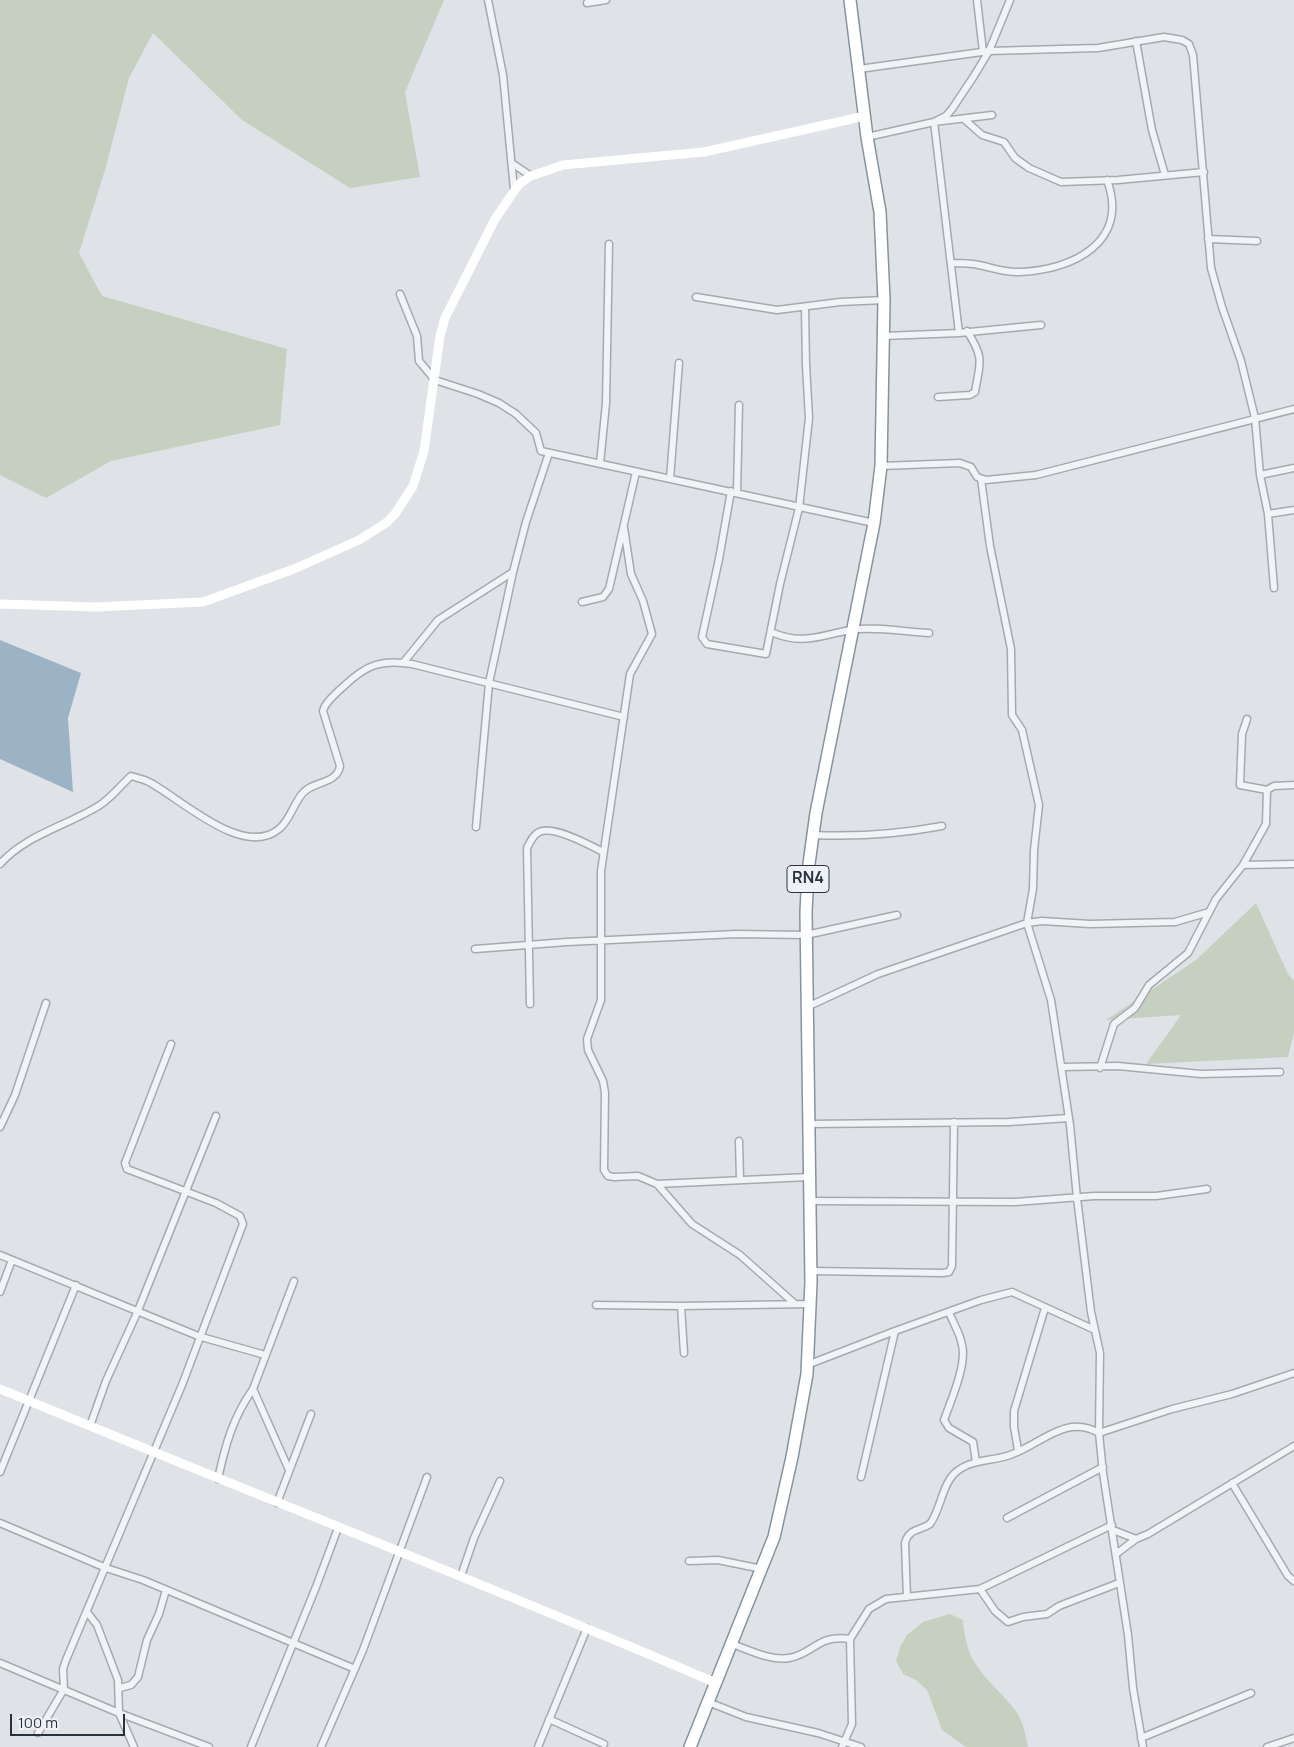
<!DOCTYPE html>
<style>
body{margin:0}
#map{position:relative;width:1294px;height:1747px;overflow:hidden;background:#dfe3e7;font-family:Manrope,sans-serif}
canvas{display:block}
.scale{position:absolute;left:10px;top:1714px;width:115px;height:22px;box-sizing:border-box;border:2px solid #29323d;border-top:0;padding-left:6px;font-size:15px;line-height:18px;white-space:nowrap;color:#29323d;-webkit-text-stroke:4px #eef1f5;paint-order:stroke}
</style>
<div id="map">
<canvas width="1294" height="1747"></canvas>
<div class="scale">100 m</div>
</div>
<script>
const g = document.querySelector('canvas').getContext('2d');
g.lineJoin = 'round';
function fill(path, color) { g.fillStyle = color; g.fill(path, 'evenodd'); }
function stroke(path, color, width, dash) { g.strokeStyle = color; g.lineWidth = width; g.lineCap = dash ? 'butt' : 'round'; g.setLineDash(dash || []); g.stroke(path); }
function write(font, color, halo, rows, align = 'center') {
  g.font = font + ' Manrope,sans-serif'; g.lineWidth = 4; g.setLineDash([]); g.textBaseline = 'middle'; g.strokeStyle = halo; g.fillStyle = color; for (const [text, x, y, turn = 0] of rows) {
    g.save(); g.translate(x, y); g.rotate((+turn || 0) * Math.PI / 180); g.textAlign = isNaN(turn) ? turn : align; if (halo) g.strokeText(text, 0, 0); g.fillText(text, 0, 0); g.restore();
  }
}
fill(new Path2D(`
 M0,0H444L405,92L420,177L350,188L242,120L153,33L129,78L105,170L79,253L102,296L287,349L280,425L111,461L46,498L0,475Z
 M1256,903L1288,974L1294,981V1033L1288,1057L1146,1064L1181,1015L1106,1020L1196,960Z
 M950,1614L963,1620C966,1658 977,1669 1003,1696C1009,1703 1018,1711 1021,1721C1025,1729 1026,1739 1028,1747H966L942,1730L927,1690L916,1680L903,1674L896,1661L900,1647L907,1635L923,1622Z`), '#c6d0c1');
fill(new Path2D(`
 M0,640L81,673L68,718L73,792L0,759Z`), '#9cb3c5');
const street = new Path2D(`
 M488,0L503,75L514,190
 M977,0L983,52
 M587,3L606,0
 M1136,41L1152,130L1165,175
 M859,69L989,51L1098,48L1164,37L1182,40L1189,44L1193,55L1211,268L1222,307L1241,361L1255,418L1260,475L1268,514L1274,588
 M964,119L982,135L1004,142L1015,158L1029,168L1061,182L1118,180L1204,172
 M867,137L934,122L992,115
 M513,164L531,176
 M1208,239L1257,241
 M952,263C961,263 970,263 979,265C993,268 1006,273 1020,272C1073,270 1130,242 1107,180
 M400,294L417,336L419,361L435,380L478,394L499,403L516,414L536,433L541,451L874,523
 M696,297L777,310L840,302L884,300
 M959,333L934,122L946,116L952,109L974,76L989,51L1010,0
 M884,336L959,333L1041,325
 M938,397L970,395L975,392C980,362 985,359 967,331
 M600,464L606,403L609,244
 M881,466L960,463L971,467L977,477L986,480L1036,475L1294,409
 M1260,475L1294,468
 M670,479L679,363
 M981,479L990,546L1011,649L1012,715L1022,730L1039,805L1034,850L1033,889L1027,923L1051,1000L1070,1125L1077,1198L1091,1312L1100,1353L1099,1433L1103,1473L1128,1635L1133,1688L1143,1747
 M731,491L719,559L702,637L707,644L766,654L780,584L799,508L809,418L806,365L805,307
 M737,493L739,405
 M1268,514L1294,510
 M624,528L631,574L643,601L652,634L630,674L601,871V1000L587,1039L588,1050L603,1081L605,1093L604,1170L608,1176L614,1177L638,1176L657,1184L692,1224L740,1255L794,1303
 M582,602L603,597L609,589L636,472
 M771,632C803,646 820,635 851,630C872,626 907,632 929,633
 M403,663L438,620L513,572L526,522L549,453
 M1247,719L1242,734L1240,785L1267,790L1274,786L1294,785
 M476,827L489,683L513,572
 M813,835C857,837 899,834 942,826
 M0,864C27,834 67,826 100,805C111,798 121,785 131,776C137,778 144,779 149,782C180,798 243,859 279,829C290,820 293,805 302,794C311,781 337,785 340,766L323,711L325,706C330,698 337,692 344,686C366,665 381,659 412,664L624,717
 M1243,865L1294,864
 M475,949L567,942L737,934L806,935L897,915
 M530,1004L527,848C530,842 533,835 539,832C553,825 590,845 603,852
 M807,1007L878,974L1027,923L1042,921L1090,924L1175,922L1209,912
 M1062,1067L1118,1066L1201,1074L1280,1072
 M1100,1068L1114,1024L1135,1008L1149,985L1188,953L1216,899L1243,865L1266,824L1267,790
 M808,1124L1009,1122L1069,1118
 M0,1127L15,1095L46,1003
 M739,1141L740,1179
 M657,1184L809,1177
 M809,1201L1015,1202L1094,1196H1156L1207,1189
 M0,1255L198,1336L265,1355
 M811,1271L943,1273L949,1272L952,1266L954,1122
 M0,1292L12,1260
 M596,1305L681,1306
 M949,1312C953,1323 960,1333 962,1345C967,1365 951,1400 944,1420L949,1428L973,1442L976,1462
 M684,1353L681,1306L810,1304
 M807,1365L895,1331L981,1300L1012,1292L1095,1330
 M90,1426L106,1381L137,1313L216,1116
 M1099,1433L1172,1409L1232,1394L1294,1373
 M1018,1450L1014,1427V1411L1045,1308
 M289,1470L253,1389L294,1281
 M0,1472L76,1285
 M861,1477L895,1331
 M218,1479C225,1446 233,1417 253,1389
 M1232,1483L1288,1576L1294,1581
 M277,1503L311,1414
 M1007,1518L1103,1467
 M0,1523L106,1568L143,1580L355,1669
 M1113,1530L1136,1539
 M1116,1554L1136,1539L1148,1534L1294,1446
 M689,1561L718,1560L762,1569
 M461,1576L474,1538L500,1481
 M980,1589L995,1611L1008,1622L1023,1617L1047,1614L1059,1606L1119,1583
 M907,1597L905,1543C909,1528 920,1531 930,1524C941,1509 942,1484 956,1472C970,1460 990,1461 1007,1456C1039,1447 1064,1413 1099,1433
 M87,1612L97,1625L118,1680L119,1713L134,1747
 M732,1644C749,1650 771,1661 789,1658C814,1654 817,1634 850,1639L869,1609L886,1599L980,1589L1112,1525
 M0,1663L119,1713L209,1747
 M120,1688L131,1685L138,1677L147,1640L159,1614L166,1590
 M708,1702L746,1717L818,1733L861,1747
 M549,1719L604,1744
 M38,1733L64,1689L63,1669L66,1660L182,1385L243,1224L240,1216L216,1203L127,1169L125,1163L171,1044
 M1141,1738L1251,1693
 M251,1747L316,1587L338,1528
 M321,1747L363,1650L427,1477
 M538,1747L587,1628
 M842,1747L852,1724L850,1639
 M1267,1747L1294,1738`);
const highway = new Path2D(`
 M690,1747L774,1537L792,1457L807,1374L811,1282L806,912L808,871L816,813L874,523L881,466L884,300L880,212L867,137L850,0`);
stroke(street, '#a5aab1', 9);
stroke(highway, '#87929d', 14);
stroke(street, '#f1f3f6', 6);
stroke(new Path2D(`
 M0,604L95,607L203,602L294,569L359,540L386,523L395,514L413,486L424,451L440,336L445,318L495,219L519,184L531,176L563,165L704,152L865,116
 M0,1389C238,1488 479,1581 716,1683`), '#fff', 9);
stroke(highway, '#fff', 11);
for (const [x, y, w] of [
 [808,879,42]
]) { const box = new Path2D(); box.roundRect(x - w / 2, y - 13.5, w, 27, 4); g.fillStyle = '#eef1f5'; g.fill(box); stroke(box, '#29323d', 1); }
write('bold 16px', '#29323d', null, [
 ["RN4",808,879]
]);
</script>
